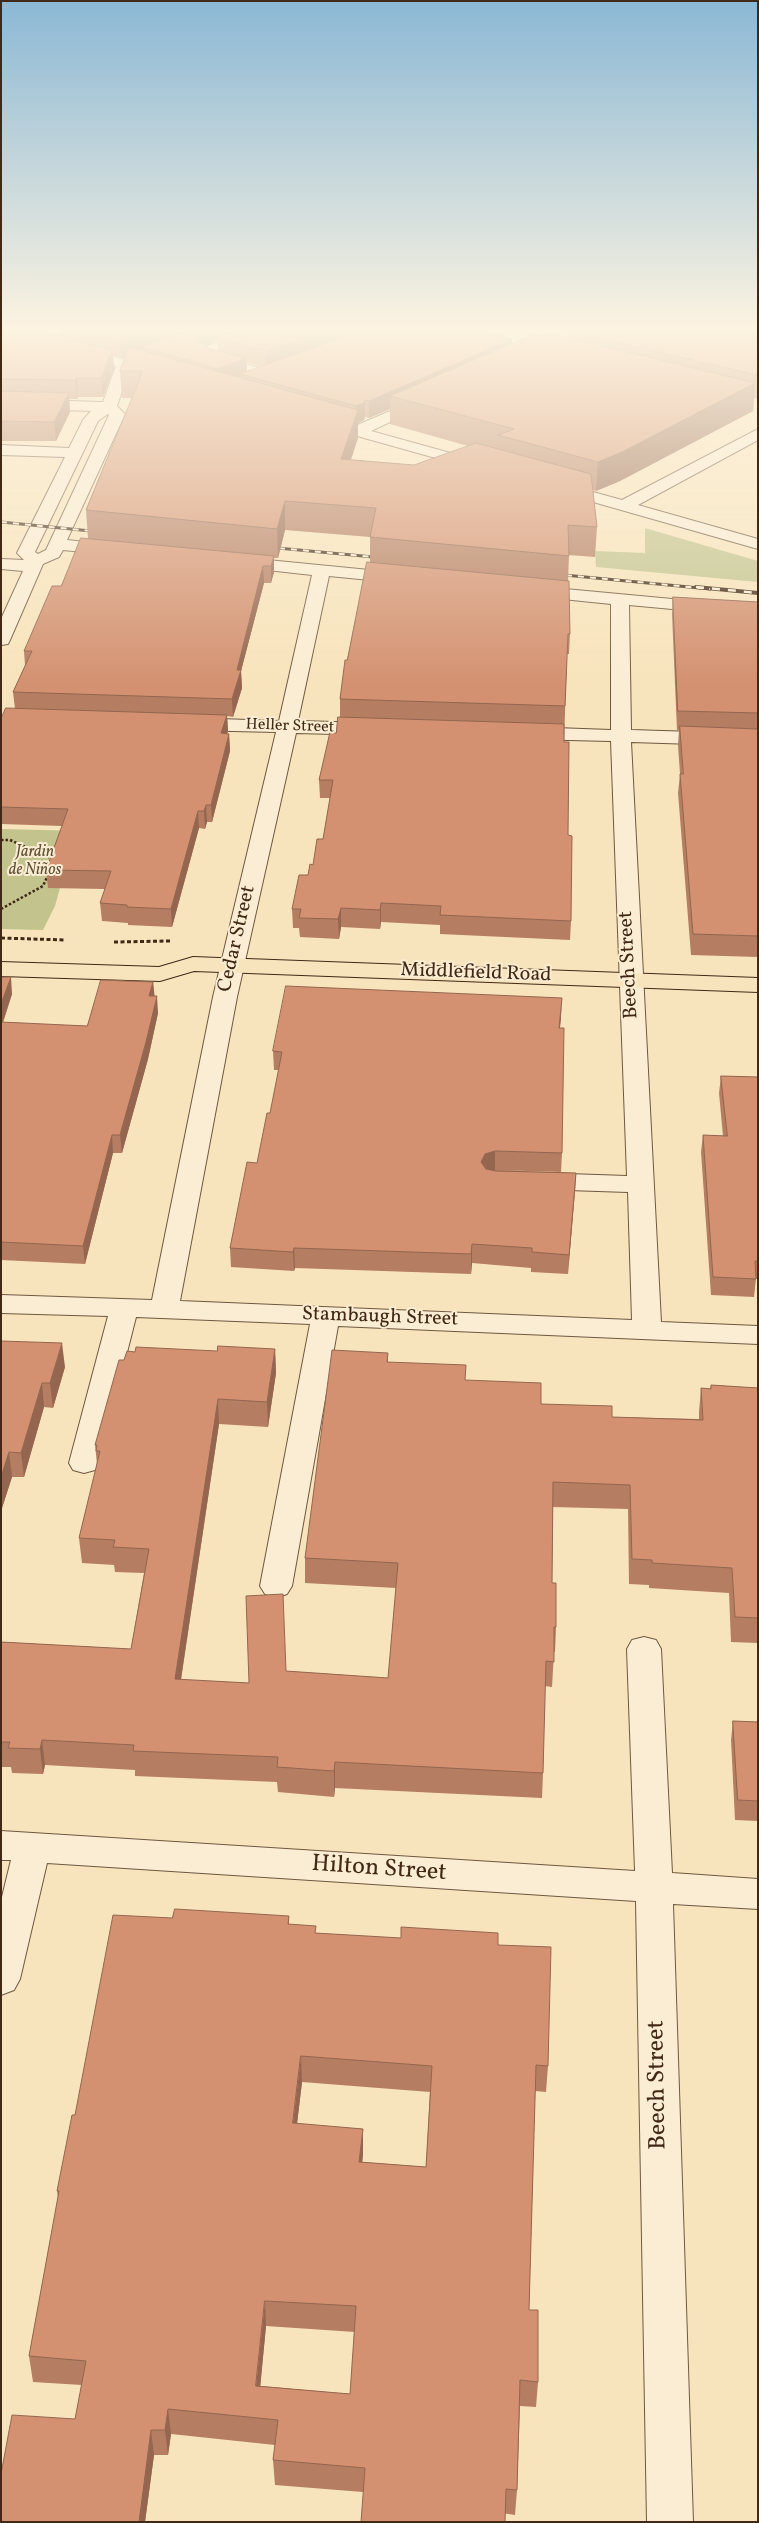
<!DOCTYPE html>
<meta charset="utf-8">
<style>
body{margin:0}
#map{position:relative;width:759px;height:2523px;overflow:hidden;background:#f8e4bc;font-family:Vollkorn,serif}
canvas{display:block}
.frame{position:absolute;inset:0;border:2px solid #412916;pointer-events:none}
</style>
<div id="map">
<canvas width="759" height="2523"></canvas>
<div class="frame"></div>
</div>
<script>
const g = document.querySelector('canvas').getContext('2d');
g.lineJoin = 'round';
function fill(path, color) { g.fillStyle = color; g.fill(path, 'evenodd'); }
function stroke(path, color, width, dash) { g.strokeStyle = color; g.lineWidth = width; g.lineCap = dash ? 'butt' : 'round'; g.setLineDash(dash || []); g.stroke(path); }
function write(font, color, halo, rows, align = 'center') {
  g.font = font + ' Vollkorn,serif'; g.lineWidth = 4; g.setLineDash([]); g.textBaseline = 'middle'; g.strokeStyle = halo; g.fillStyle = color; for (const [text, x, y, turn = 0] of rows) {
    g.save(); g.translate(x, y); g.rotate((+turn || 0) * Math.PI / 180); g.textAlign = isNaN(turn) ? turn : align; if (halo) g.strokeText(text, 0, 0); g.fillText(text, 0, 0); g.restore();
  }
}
fill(new Path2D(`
 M645,528L758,561V582L596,567L595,551L645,553Z
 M1,829L82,831L64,888H60L55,906L43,930L1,929Z`), '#c2c38d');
const minor = new Path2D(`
 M252,331H271L269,334L217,352L215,355L273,372L275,375L273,378L268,379L208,363L199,356L207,346Z
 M78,347L123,359L141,354L146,355L148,358L139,364L164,371L166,374L159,378L129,370L117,406L125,414L67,540L114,545L120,546L123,550L120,554L114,555L63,550L59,557L43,564L10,640L8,644L1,645V619L23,571L1,569V559L24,560L17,553L65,457L1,455V445L69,448L83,420L91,411L1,408V399L103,402L116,366L73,354L71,351ZM108,414L109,415L46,550L38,554L35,552L98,421Z
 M423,397L428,398L430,401L428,404L371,431L483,462L485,465L483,468H471L318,425L315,422L323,417L355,426Z
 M758,429V440L638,505L758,539V549L551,490L549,487L557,482L622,500Z
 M237,557L400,573L406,574L409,578L406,582L400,583L329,576L298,721L374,723L381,725L384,729L381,733L374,735L296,733L237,997L180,1301L632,1320L628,1192L538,1189L529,1187L525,1181L529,1175L538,1173L627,1176L611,741L527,739L520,737L517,733L520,729L527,727L611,730V604L533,596L527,595L524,591L527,587L533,586L758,607V617L629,605L631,730L758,734V746L631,742L661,1322L758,1326V1344L338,1326L292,1586L287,1594L276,1598L265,1594L260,1586L310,1324L136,1317L99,1463L95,1470L84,1473L73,1470L69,1463L108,1316L1,1313V1295L152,1300L213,997L276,732L189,730L182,728L179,724L182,720L189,718L279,721L312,575L231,566L228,562L231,558Z
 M644,1637L656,1640L661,1649L672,1873L758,1879V1909L673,1904L693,2522H647L636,1901L47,1863L20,1979L14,1990L1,1995V1901L11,1860H1V1831L635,1871L627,1649L632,1640Z`);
const major = new Path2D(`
 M193,957L758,978V992L194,971L160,981L1,976V962L159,967Z`);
stroke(minor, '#6f5840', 2);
stroke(major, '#412916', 2);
stroke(new Path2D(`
 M1,840H10L53,859
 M1,909L43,886L48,875`), '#412916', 2.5, [2.5, 2]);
stroke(new Path2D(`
 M1,938L65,940
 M114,942L170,941`), '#412916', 3, [4, 2.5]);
fill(minor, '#faedd3');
fill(major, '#f8e4bc');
const railFar1 = new Path2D(`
 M1,522L101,532
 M267,547L384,558
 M554,574L710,589`);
const rail = new Path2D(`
 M696,587L758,593`);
stroke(railFar1, '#412916', 3);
stroke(rail, '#412916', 4);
stroke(railFar1, '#faedd3', 2, [6]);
stroke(rail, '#faedd3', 2.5, [8]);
fill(new Path2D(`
 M1,331L59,335V331H479L512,344L541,336L568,338V331H758V399L754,398L753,411L620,481L596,491L593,490L597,527L595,557L569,555L568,581L570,634L569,654H567L564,742L571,921L570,940L440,934V925L381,922L380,929L341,927L339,939L300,937L299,928H293L292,909L313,865L323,839L330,798H320L319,780L336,733L340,717V699L347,660L370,563V537L285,530L278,558H274V572L271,583H264L241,671L242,688L233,717L227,716L228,731L227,734H229L230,751L212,822H207L205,829L199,828L172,927L128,925V923L102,921L100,903L105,889L48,888L46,870L62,826L1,824V719L15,709L13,692L25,665L24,651L88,538L86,510L132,398H122L120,371L125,357L121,358L113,356L114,368L103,397H78L77,399H69L70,412L56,441H1ZM217,340L218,351L206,348L211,343ZM246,362L262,367L247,372ZM390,409V424L468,446L414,465L351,460L358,438V423L364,420L365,417L369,418Z
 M673,597L758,602V957L691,955L678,793L680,774L678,745L679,730H677L672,615Z
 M1,977L12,994L3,1023L87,1026L153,982L154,996L158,1013L148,1059L122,1153H113L85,1264L1,1260Z
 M561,1017L560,1028L562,1153L561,1172L494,1170L576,1173L568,1274L531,1272V1268L472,1263L471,1274L295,1268L294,1271L231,1267L230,1248L257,1163L270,1113L279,1070H274L273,1051Z
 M721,1076L758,1077V1279H756L754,1297L711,1295L701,1152L703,1135L723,1136L719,1093Z
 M1,1341L65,1367L53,1408L44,1407L24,1477H12L2,1508H1Z
 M275,1349L276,1373L268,1427L219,1424L181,1680L249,1683L286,1671L388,1678L396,1588L305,1583V1558L388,1353V1362L465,1380L541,1404L612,1417L699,1419V1412L701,1388L710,1389L711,1385L758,1388V1643L731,1642L729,1593L649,1588V1585L629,1584L628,1509L553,1507L552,1583L556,1627L555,1652H554L552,1687L545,1686L543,1773L542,1798L335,1788L334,1797L278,1792L277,1782L135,1776V1770L45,1765L43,1774L12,1773L11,1767H1V1642L131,1649L144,1573L115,1572L114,1565L82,1563L79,1538L97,1464L95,1445L124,1360L135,1352L217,1351Z
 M733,1721L758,1722V1821L735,1820L731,1740Z
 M289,1916V1924L316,1933L498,1945L548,2066L546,2092L535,2091L529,2310L538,2382L536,2407L520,2406L517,2490L515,2515L363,2492L275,2485L273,2460L275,2445L171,2434L168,2455H154L145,2522H1L75,2419L82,2385L33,2382L29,2356L58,2198L57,2191L75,2115L172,1918ZM302,2082L430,2092L426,2167L362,2162L363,2129L297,2124ZM266,2326L355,2332L350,2394L260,2386Z
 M758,1964V1989L757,1972Z`), '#b57d61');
fill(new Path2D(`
 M151,331H200L142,347V351L121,358L120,341Z
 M206,331H248L217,337V340L211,343L197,356L196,339Z
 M324,331H370L267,368L266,351Z
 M512,339L511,356L390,396V409L369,418V401Z
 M112,350L114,368L103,397L101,378Z
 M246,358L247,375L240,374L241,378L219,386L218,369Z
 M77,378L78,397L77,399L75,380Z
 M755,383L753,411L620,481L596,491L598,462Z
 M69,393L70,412L56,441L54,422Z
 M365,400V417L364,420L358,423V438L341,488V459L356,417V406Z
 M285,501V530L278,558L277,529Z
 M274,556V572L271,583V566Z
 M263,566L264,583L241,671L242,688L233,717L232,699L237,670Z
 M227,715L228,731L222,750L221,733Z
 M229,734L230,751L212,822L211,805Z
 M206,805L207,822L205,829L204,811Z
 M198,811L199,828L172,927L171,909Z
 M381,903V922L380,929V910Z
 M341,908V927L339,939L338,919Z
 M11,977L12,994L1,1027V1004Z
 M153,982L155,999L149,996Z
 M157,996L158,1013L148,1059L122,1153L120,1135Z
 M562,998L561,1017L558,1046L559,1028Z
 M112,1135L113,1153L85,1264L83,1246Z
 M495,1151V1170L480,1181L481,1162L485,1154Z
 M576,1173L575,1192L568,1274L569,1255Z
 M472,1244V1263L471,1274V1254Z
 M294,1248L295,1268L294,1271L293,1252Z
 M62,1343L65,1367L53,1408L50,1383Z
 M275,1349L276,1373L268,1427L267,1402Z
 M42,1383L44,1407L24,1477L21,1453Z
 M218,1399L219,1424L177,1705L175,1679Z
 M9,1452L12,1477L2,1508L1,1499V1477Z
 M42,1740L45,1765L43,1774L40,1749Z
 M335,1762V1788L334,1797V1771Z
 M301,2056L302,2082L294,2149L293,2123Z
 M363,2129V2155L360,2188L359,2162Z
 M265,2301L266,2326L258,2411L256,2386Z
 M168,2409L171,2434L168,2455L165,2430Z
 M151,2430L154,2455L145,2522H139Z`), '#94664f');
const building = new Path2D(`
 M1,331H42L112,350L101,378H77L75,380L1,379Z
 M81,331H151L120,341Z
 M189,331H206L196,339L207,348L246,358L218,369L142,347Z
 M236,331H324L266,351L217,337Z
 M361,331H479L512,339L369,401L365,400L364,403L356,406L240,374Z
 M570,331H758V375Z
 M549,333L755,383L622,452L598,462L498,435L514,429L390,396L534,334L541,336Z
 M129,347L358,410L341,459L414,465L476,443L591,474L597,527L568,525L569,556L370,537L376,508L285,501L277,529L86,510L143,371H120Z
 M1,391L69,393L54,422L1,421Z
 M81,538L274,556L271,566H263L237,670H241L232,699L13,692L32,651H24L52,586H61Z
 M367,562L569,581L570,634H568L565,706L340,699L345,660H347Z
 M673,597L758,602V713L678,711Z
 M6,708L227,715L221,733L229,734L211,805H206L204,811H198L171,909L127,907V905L100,903L111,871L46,870L68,809L1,807V719Z
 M338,717L564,724V742H569L568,835L572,836L571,921L440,915L441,906L381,903L380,910L341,908L338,919L299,918L301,909H292L299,875H308L310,864L313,865L317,839H323L333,780H319L330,732L336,733Z
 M680,726L758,729V936L693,934L680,774H683Z
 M1,977H11L1,1004Z
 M101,980L153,982L149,996H157L146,1042L120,1135H112L83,1246L1,1242V1022L87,1026Z
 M286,986L562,998L559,1028H564L562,1153L495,1151L485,1154L481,1162L486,1169L496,1171L576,1173L569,1255L532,1252V1248L472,1244L471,1254L294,1248L293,1252L230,1248L247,1162L257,1163L267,1113H270L282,1052L273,1051Z
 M721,1076L758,1077V1261H755L756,1279L713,1277L703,1135L727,1136Z
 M1,1341L62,1343L50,1383H42L21,1453L9,1452L1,1477Z
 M218,1346L275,1349L267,1402L218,1399L175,1679L249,1683L246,1596L283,1594L286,1671L388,1678L398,1563L305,1558L332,1350L388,1353L387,1362L466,1365L465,1380L541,1383V1404L612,1406V1417L703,1420L701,1388L711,1389V1385L758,1388V1618L735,1617L732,1568L652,1563V1560L632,1559L630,1485L553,1482L552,1583H556V1627H554V1662L546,1661L543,1773L335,1762L334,1771L277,1767L278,1757L133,1751L134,1745L42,1740L40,1749L8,1748L10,1742H1V1642L131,1649L149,1549L113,1547L115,1540L79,1538L100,1451H96L97,1445H95L119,1360H124L127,1351L135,1352L136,1347L217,1351Z
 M733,1721L758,1722V1801L738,1800Z
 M175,1909L289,1916L288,1924L316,1926L315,1933L401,1938V1927L498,1933V1945L551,1947L548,2066L536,2065L529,2310H538V2382L520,2380L517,2490L506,2489L505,2522H361L365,2468L273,2460L278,2420L168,2409L165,2430H151L139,2522H1V2474L12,2415L75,2419L86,2361L29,2356L59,2191H57L72,2115H75L113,1915L172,1918ZM301,2056L432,2066L426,2167L359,2162L363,2129L293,2123ZM265,2301L356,2306L350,2394L256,2386Z`);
fill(building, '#d39171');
stroke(building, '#94664f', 1);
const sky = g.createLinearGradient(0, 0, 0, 684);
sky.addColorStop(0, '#8bb8d5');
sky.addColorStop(0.48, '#fcf3e1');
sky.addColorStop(1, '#fcf3e100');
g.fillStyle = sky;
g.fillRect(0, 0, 759, 684);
write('16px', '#412916', '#faedd3', [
 ["Heller Street",290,727,2]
]);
write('italic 16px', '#615034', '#faedd3', [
 ["Jardin",35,853],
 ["de Niños",35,871]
]);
write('20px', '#412916', '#faedd3', [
 ["Cedar Street",238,939,-77],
 ["Beech Street",630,965,-93],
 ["Middlefield Road",476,974,2],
 ["Stambaugh Street",380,1318,2]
]);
write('24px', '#412916', '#faedd3', [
 ["Hilton Street",379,1870,4],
 ["Beech Street",659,2085,-91]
]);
</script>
